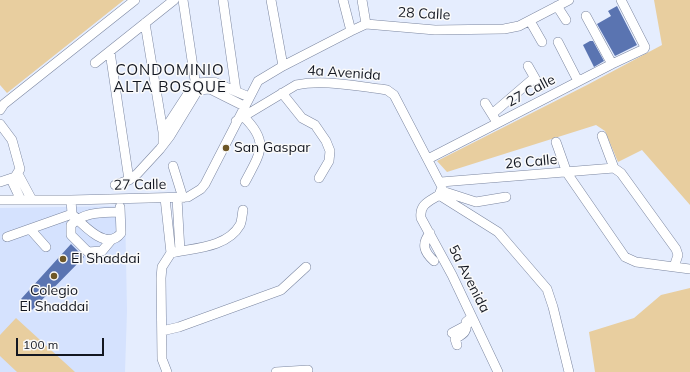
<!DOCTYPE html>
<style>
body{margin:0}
#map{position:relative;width:690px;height:372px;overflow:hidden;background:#e5edfe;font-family:Mulish,sans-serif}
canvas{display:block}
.scale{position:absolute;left:16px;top:338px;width:88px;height:18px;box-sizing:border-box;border:2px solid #131721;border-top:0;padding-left:5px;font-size:12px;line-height:14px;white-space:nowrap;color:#131721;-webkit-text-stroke:3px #fafafa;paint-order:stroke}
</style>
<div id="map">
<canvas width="690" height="372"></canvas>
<div class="scale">100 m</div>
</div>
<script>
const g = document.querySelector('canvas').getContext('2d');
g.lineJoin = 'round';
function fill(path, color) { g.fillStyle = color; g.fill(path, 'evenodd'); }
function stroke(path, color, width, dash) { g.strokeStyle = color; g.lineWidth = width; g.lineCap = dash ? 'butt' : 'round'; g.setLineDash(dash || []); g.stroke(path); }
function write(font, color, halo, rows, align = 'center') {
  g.font = font + ' Mulish,sans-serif'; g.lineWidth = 3; g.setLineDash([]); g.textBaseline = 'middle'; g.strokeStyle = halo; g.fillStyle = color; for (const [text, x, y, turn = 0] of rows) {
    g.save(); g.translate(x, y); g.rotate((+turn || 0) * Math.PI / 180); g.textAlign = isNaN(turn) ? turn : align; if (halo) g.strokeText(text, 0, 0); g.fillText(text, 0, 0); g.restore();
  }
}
fill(new Path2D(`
 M125,206L127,311L125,372H0V208Z`), '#d5e2fe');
fill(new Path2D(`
 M0,0H124L7,93L0,85Z
 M654,0H690V205L642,150L618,162L605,131L596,125L447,172L437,161L587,85L662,45Z
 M690,288V372H595L589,332L634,318L661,295Z
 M16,318L75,372H17L0,356V335Z`), '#e8ce9f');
fill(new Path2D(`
 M617,6L637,45L615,56L597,24L611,16L608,11Z
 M590,41H593L604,61L594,67L583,45Z
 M71,244L84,257L32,310L21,299Z`), '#5a74b1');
const minor = new Path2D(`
 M183,0L196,87
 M223,0L236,91
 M271,0L283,66
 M343,0L351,31
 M362,0L366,24
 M557,6L566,20
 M586,16L612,64
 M530,21L542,42
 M145,23L163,132L165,133
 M558,42L578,81
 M110,52L129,180
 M95,63L174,0
 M528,66L540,87
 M282,93L302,118L315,125L326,141L330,151L329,161L319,178
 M485,103L495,119
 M0,110L4,104L135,0
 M492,114L534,78
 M244,117C270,143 260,153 245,182
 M236,121L296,85C323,79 354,86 381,89L387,90L394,95L442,187L439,195C430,201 419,204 421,218L452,275L498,372
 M0,124L12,140L20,169L15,177L0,182
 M602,136L614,168
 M556,142L567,173L625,257L636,262L690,269
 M163,145V132L195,83L214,82L249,97
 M428,159L612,64L644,49L645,47L621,0
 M173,166L183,198
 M18,174L32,200
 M11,179L21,200
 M441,182L614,168L621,173L676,249L678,255L674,267
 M115,185L129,180L137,174L160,149L170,136L198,90L210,89L244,106
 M442,191L476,202L506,197
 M439,195L498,232L547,289L553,307L569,372
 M165,198L171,253L162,267L161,278L162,359L167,372
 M177,198L180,251
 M0,200H71L188,197L201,189L205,184L258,81L283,66L351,31L366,24L435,30L504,29L519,26L569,0
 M71,200L72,214C82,224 107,252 121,233L120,207
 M30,229L46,247
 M430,233C421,244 424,252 434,261
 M7,237L72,214
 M112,239L102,251L88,252L71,235V225C85,211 102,213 120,212
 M171,253C193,248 227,248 240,225C242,221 242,215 243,210
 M162,331L179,327L281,290L306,267
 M452,333L467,325
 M457,345L455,339C463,334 468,332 466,322L472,317
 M276,372L308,370`);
stroke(minor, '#7b86a0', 10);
stroke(minor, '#fff', 9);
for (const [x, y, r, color] of [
 [226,148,4,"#6e5727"],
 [63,259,4,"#6e5727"],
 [54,276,4,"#6e5727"]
]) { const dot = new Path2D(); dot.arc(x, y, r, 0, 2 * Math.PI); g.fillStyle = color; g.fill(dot); stroke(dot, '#fafafa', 1.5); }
write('14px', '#131721', '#fafafa', [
 ["28 Calle",424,14,3],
 ["4a Avenida",344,73,4],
 ["27 Calle",531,91,-28],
 ["26 Calle",531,162,-5],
 ["27 Calle",140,185,-1],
 ["5a Avenida",469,279,63]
]);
write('14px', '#131721', '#fafafa', [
 ["San Gaspar",234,148],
 ["El Shaddai",71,259],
 ["Colegio",54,291,"center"],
 ["El Shaddai",54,307,"center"]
], 'left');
g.letterSpacing = '1px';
write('15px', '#131721', '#fafafa', [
 ["CONDOMINIO",170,70],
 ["ALTA BOSQUE",170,87]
]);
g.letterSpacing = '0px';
</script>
